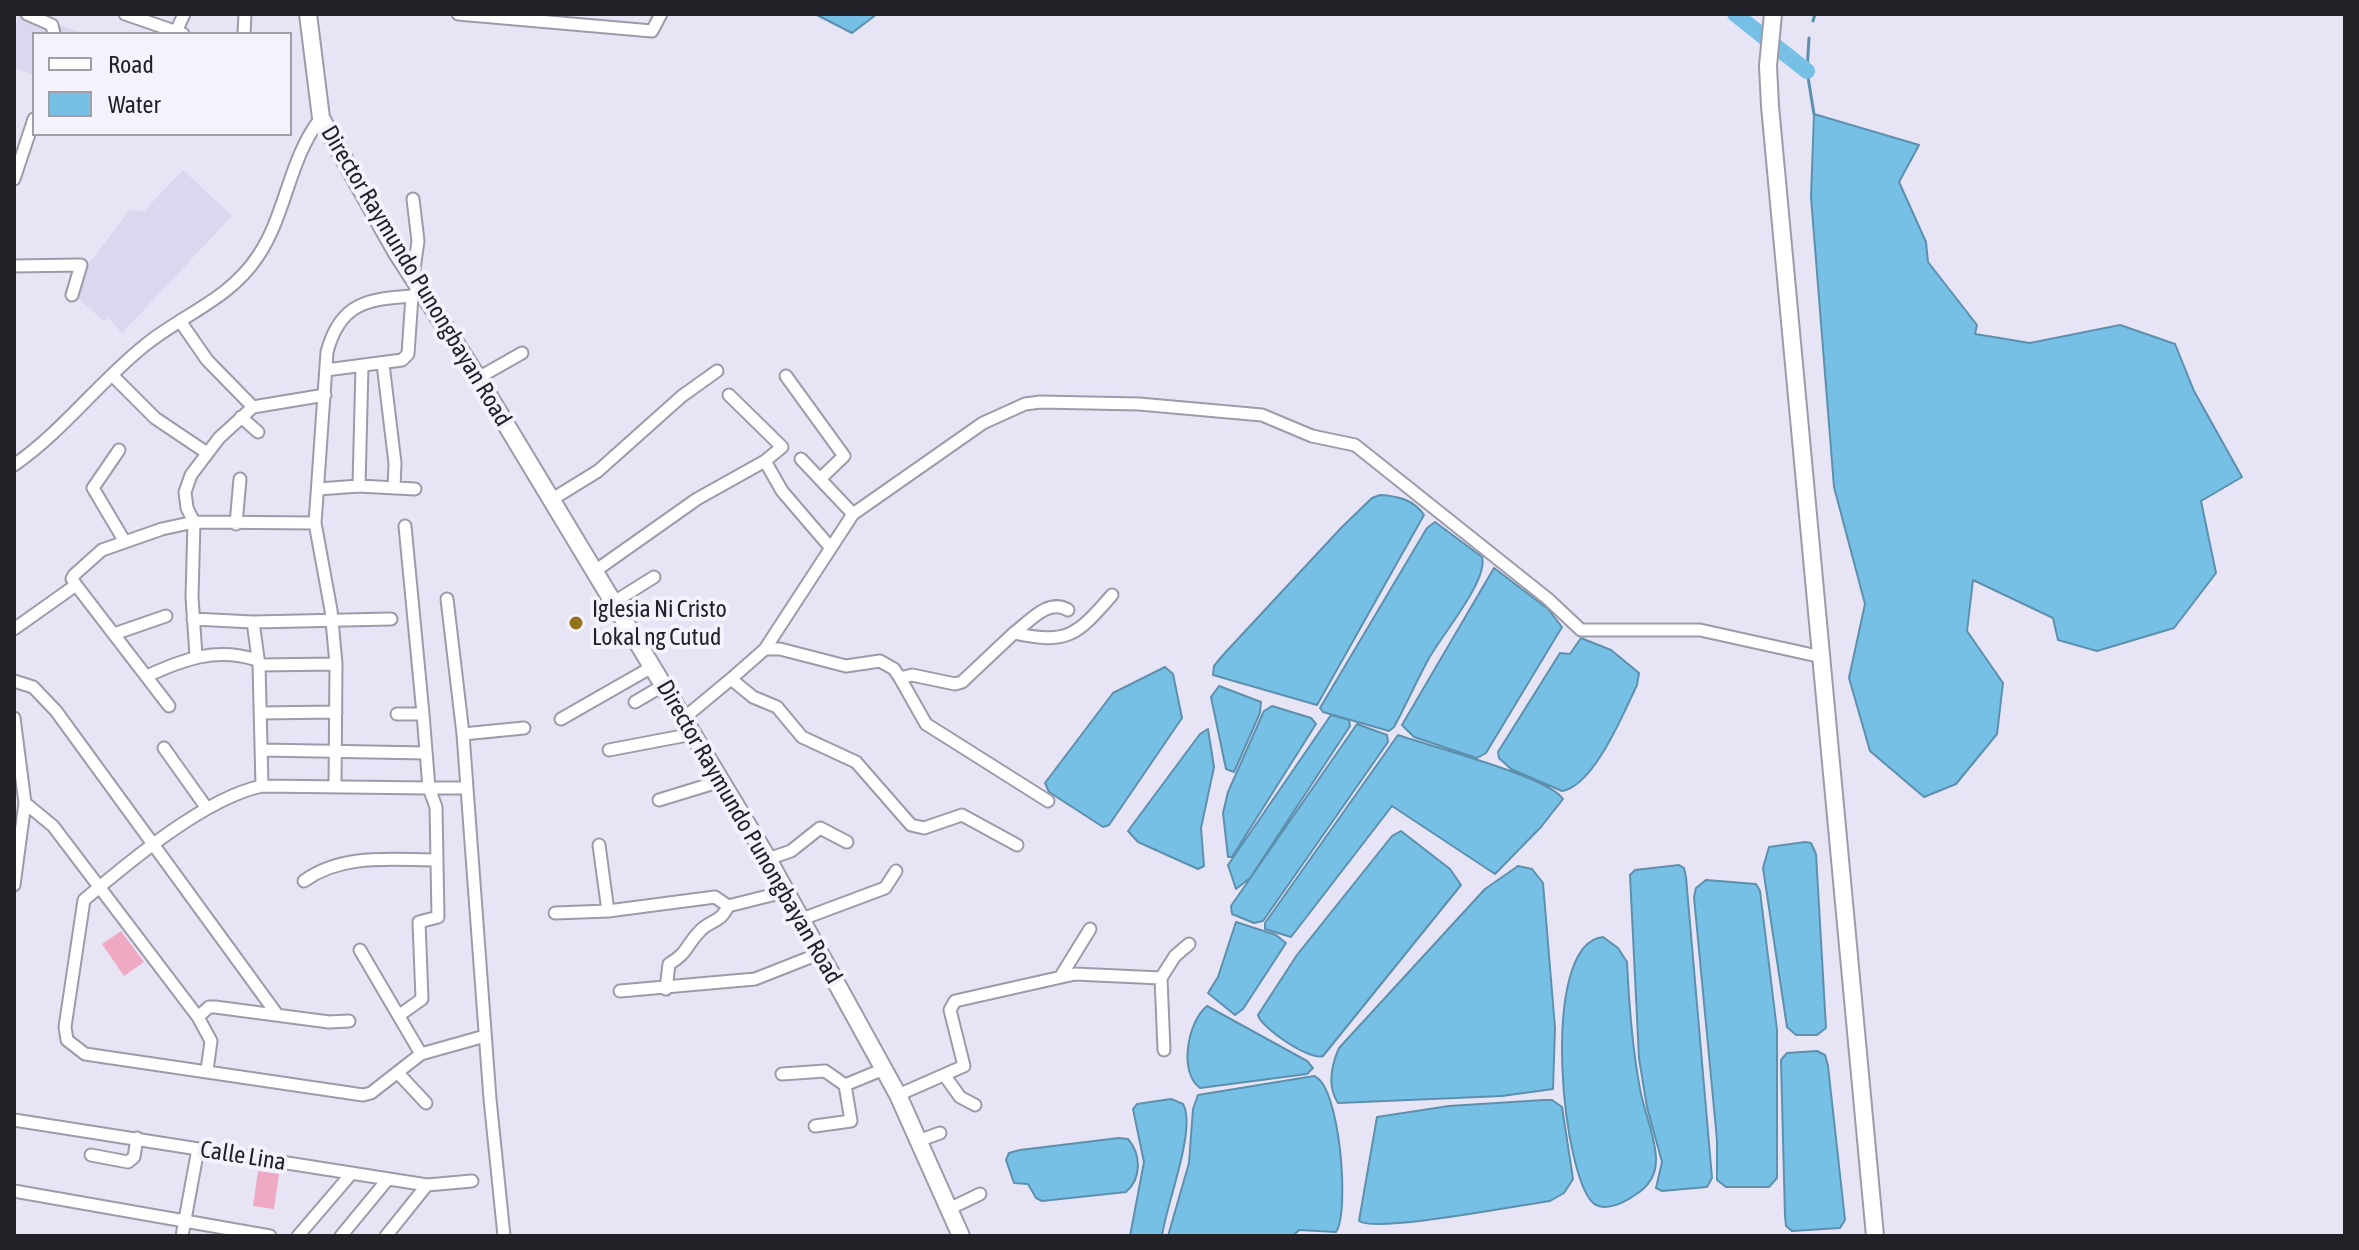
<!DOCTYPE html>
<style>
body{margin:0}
#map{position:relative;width:2359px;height:1250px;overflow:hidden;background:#e7e4f5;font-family:"Asap Condensed",sans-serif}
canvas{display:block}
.frame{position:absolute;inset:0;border:16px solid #222127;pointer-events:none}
.legend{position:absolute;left:32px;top:32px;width:260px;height:104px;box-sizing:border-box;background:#f4f3fd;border:2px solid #a09fa7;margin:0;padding:10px 14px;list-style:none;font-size:24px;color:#222127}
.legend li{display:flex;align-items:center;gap:16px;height:40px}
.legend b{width:40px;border:2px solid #a09fa7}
</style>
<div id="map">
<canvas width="2359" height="1250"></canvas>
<div class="frame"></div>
<ul class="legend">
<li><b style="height:10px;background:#fff"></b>Road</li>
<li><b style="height:22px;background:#76c0e6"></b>Water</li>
</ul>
</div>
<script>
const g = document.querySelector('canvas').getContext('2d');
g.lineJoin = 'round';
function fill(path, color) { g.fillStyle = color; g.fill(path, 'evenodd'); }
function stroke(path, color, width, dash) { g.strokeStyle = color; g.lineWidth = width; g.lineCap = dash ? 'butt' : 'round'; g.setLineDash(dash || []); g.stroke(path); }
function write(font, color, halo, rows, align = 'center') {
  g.font = font + ' "Asap Condensed",sans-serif'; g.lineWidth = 8; g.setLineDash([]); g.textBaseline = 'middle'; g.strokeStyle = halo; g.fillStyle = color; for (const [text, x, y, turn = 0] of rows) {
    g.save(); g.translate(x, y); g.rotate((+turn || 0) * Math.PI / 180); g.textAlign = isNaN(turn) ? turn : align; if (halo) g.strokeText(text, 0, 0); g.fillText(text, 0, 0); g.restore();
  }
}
fill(new Path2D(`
 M17,15L54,23L85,34H34V75L14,68Z
 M183,170L232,216L122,333L108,318L104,321L73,294L86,267L130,210L144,211Z`), '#dbd7ef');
fill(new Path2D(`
 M121,931L144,962L124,976L102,944Z
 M258,1171L279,1174L274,1209L253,1206Z`), '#f0a9c3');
const water = new Path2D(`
 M815,14H877L852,33Z
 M1814,114L1919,145L1899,182L1926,242L1928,262L1977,325L1975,334L2030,343L2120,325L2175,344L2194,391L2242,477L2201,501L2216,573L2174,628L2097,651L2058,640L2053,618L1973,580L1967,631L2003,683L1997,734L1956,784L1924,797L1870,751L1849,678L1865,604L1834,487L1811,197Z
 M1380,495C1398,496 1414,500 1424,515L1317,705L1213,675L1214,666L1223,655L1341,528L1372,498Z
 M1435,522L1482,557C1489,580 1440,637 1428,660C1416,682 1406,705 1394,727L1389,731L1323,712L1320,708L1427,528Z
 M1494,568L1548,609L1562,627L1486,753L1477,758L1414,737L1402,725Z
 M1581,638L1611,650L1639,673L1637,685C1624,712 1594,786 1562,791L1511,769L1499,758L1498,752L1560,653L1570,654Z
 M1165,667L1173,674L1182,718L1109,825L1103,827L1049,792L1045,783L1113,693Z
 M1219,686L1261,702L1260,713L1234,772L1226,769L1211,697Z
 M1272,706L1311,718L1316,724L1232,857H1228L1223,813L1228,792L1264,711Z
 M1331,715L1349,720L1350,726L1250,878L1236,889L1228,865Z
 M1357,724L1387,735L1388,742L1263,921L1254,923L1232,914L1231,906Z
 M1208,729L1214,767L1201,828L1204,866L1198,869L1138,842L1128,831L1200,734Z
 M1398,735C1429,746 1549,777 1563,799L1541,827L1495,874L1392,806L1291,937L1265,929V923Z
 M1401,831L1450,869L1461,885L1323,1056C1310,1061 1261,1028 1258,1015L1297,955L1392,836Z
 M1805,842L1811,843L1816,854L1826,1028L1817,1035H1796L1787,1027L1763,868L1769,847Z
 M1679,865L1684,868L1686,877L1712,1178L1707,1187L1662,1191L1656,1188L1662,1162L1647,1107L1639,1058L1630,875L1635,870Z
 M1518,866L1532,869L1543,883L1555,1028L1553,1089L1502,1096L1338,1103C1327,1086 1332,1064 1339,1048L1485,889Z
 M1706,880L1756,884L1760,891L1777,1030V1178L1769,1187H1726L1717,1180V1140L1694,897L1696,888Z
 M1236,922L1276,935L1286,943L1243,1009L1235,1015L1208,993L1218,977Z
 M1603,937L1618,948L1627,962C1629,1004 1632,1047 1640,1089C1644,1112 1656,1137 1656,1160C1656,1175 1648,1187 1635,1195C1625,1202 1608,1211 1596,1205C1563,1188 1537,943 1603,937Z
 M1207,1006L1307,1061L1313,1068L1307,1074L1200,1088C1178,1072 1188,1021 1207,1006Z
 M1817,1051L1825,1055L1828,1066L1845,1220L1840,1228L1792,1231L1786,1226L1785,1216L1781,1060L1787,1053Z
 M1314,1076C1340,1085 1350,1212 1336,1232L1299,1230L1293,1236H1168L1189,1163L1193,1109L1198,1095Z
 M1171,1099L1183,1104C1197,1128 1166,1205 1162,1236H1130L1144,1162L1133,1109L1137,1104Z
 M1544,1100H1552L1562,1107L1573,1179L1564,1193L1550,1201C1521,1205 1375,1233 1359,1221L1377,1117L1449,1106Z
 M1119,1138L1128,1139C1141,1154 1142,1178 1126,1192L1042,1201L1036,1198L1028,1184L1014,1183L1006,1160L1009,1153L1020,1150Z`);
fill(water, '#76c0e6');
stroke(water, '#5d90ad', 2);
stroke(new Path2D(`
 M1813,21L1815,14
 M1809,38L1807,71L1814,114`), '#5d90ad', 3);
stroke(new Path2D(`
 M1735,14L1807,71`), '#76c0e6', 16);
const street = new Path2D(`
 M27,14L52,25L54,34
 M125,14L183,34
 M458,14L652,31L661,14
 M176,32L184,14
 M244,34L245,14
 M14,179L34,119
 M413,199L418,241L413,276
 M14,266L81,265L72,295
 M180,321L207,360L253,407
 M383,364L395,463L394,488
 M326,370L402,360L408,354L412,296
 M112,375L155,418L207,453
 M786,376L844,456L821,478
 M478,378L522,353
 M729,395L782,447L765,461
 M241,417L258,432
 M119,450L93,488L125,542
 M801,459L853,514
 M14,465C63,431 98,383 144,346C183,314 229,300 258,256C286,215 289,158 321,118
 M359,486L362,366
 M318,489L359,486L415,489
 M551,500L598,471L682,396L717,371
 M236,524L240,479
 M405,526L423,714
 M595,571L697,499L765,461L782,491L830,547
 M76,585L72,579L74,575L102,550L162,529L194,522L315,523
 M447,599L463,734L490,1099L504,1236
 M614,602L654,577
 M193,619L253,622
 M14,629L76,585L169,706
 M1014,633C1030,621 1048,598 1068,610
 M114,634L166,616
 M765,649H780L846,666L880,661L894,669L900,678
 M196,656L192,597L194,522L187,508L185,492L191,475L219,438L253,407L325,395
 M259,665L336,664
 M147,676C184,659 216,647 257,660
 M731,679L765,649L853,514L983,423L1025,404L1040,402L1139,404L1262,415L1312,436L1355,445L1548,599L1581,630H1700L1822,657
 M14,681L33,687L56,711L276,1013
 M635,702L664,685
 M260,713L336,712
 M397,714H423L429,788L262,786C205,798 130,861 84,900L65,1027L67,1040L85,1054L363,1095L371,1093L421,1054L485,1036
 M14,718L25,803L14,885
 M684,718L731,679L753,697L777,707L802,737L856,762L911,825L924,828L962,815L1017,845
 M561,719L652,667
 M463,734L524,728
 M164,748L206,807
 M262,750L426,753
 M609,750L693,734
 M262,786L259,665L253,622L391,619
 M335,786L336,664L331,610L315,523L327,352C340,303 367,299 412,296L420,287
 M659,800L721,781
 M1048,801L926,724L900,678L912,675L955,684L962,682L1014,633C1068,645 1077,635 1112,595
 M25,803L53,826L198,1017L211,1041L207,1070
 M599,845L608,911L715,897L728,906
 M768,859L791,851L820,828L847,842
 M304,881C342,853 392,860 437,860
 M555,913L608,911
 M802,919L885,888L896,871
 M360,950L421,1054
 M1061,976L1090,929
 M1161,978L1175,956L1189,944
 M666,989L669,964C688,953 686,945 700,931C710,920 721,923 728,906L784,892
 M620,991L755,979L821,953
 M401,1014L422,999L419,922L438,917L436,807L429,788H466
 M198,1017L209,1007H215L329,1022L349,1021
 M398,1073L426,1103
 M782,1074L825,1071L845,1085
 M945,1076L960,1097L975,1105
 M898,1095L964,1066L950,1010L955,1001L1075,974L1161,978L1164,1050
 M14,1120L427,1185L472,1181
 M815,1126L851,1121L845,1085L884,1069
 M918,1141L940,1133
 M91,1155L128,1162L134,1157L137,1138
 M14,1191L270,1236
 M949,1209L980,1194
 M182,1236L198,1149
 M298,1236L351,1174
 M341,1236L388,1179
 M386,1236L427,1185`);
const secondary = new Path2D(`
 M308,14L321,118L397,253L478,378L768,859L898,1095L961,1236
 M1773,14L1768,66L1770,106L1875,1236`);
stroke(street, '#9d9aa9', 15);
stroke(secondary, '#9d9aa9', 20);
stroke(street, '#fff', 11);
stroke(secondary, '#fff', 16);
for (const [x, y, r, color] of [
 [576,623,8,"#93731a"]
]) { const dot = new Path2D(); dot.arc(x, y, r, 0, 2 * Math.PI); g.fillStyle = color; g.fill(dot); stroke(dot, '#f4f3fd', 3); }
write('24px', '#222127', '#f4f3fd', [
 ["Director Raymundo Punongbayan Road",416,276,59],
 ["Director Raymundo Punongbayan Road",749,832,60],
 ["Calle Lina",243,1156,9]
]);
write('24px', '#222127', '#f4f3fd', [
 ["Iglesia Ni Cristo",592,609],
 ["Lokal ng Cutud",592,637]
], 'left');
</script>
